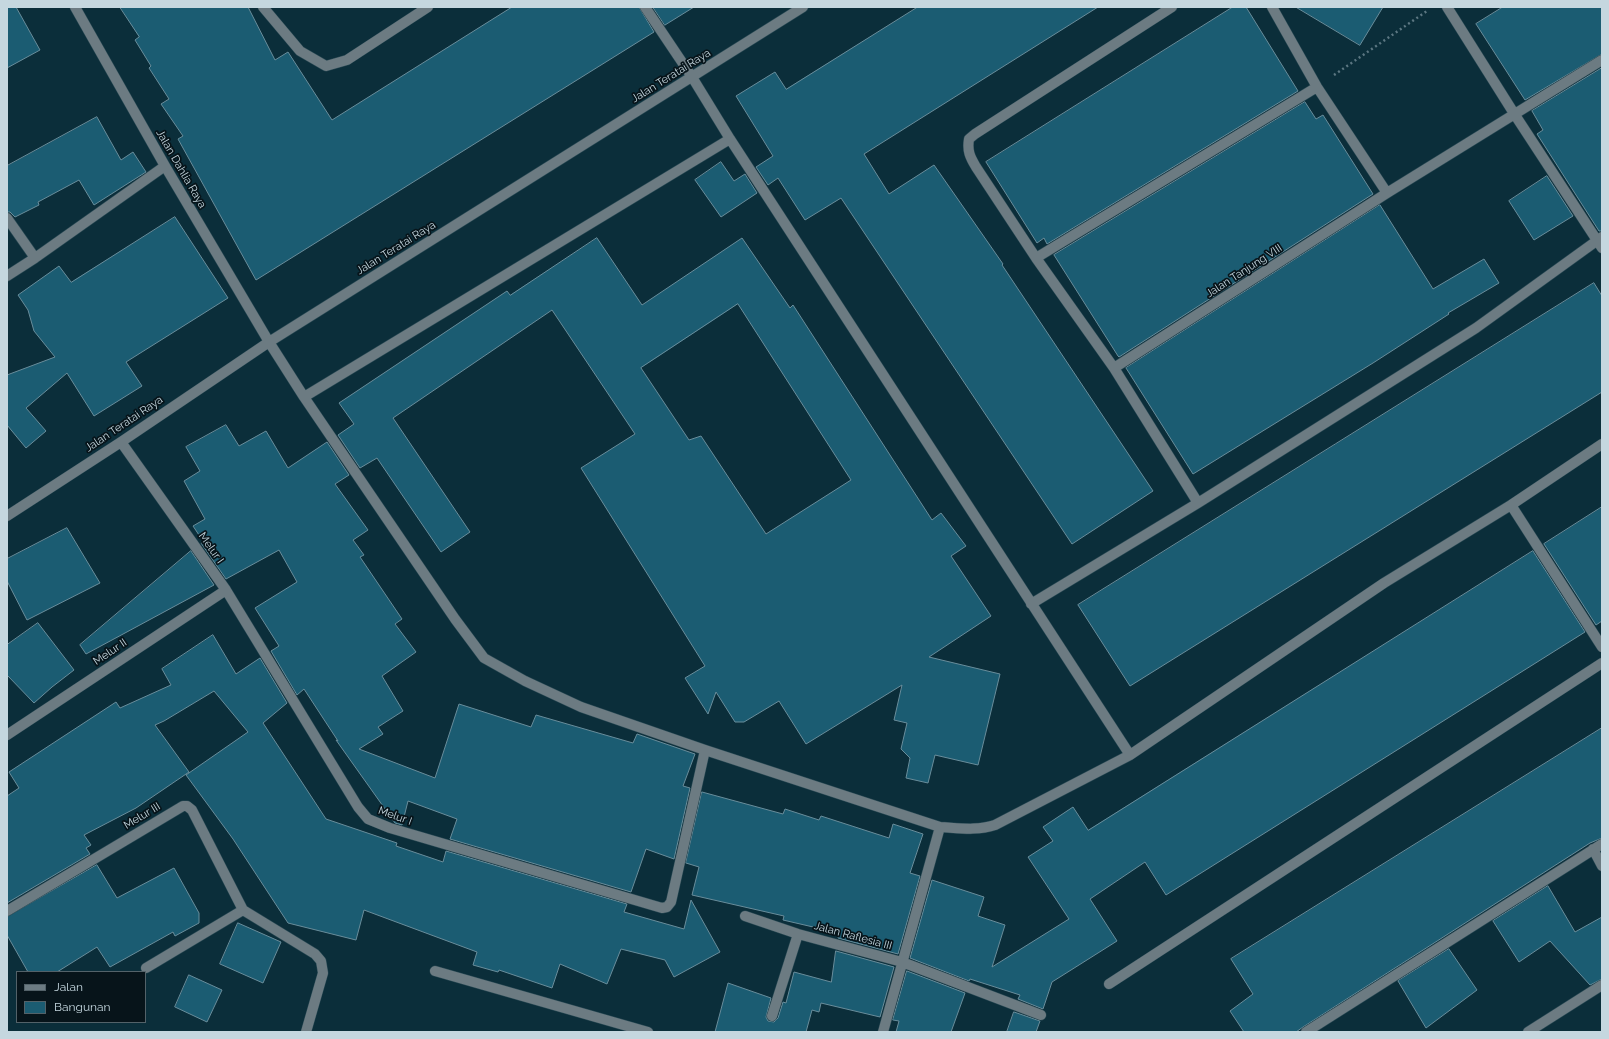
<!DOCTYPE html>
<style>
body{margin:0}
#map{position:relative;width:1609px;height:1039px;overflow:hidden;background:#0b2e3a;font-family:Raleway,sans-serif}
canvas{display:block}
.frame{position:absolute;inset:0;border:8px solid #c5d7df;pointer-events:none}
.legend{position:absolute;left:16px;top:971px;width:130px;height:52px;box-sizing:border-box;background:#07141a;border:1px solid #536269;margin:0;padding:5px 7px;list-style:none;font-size:12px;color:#c5d7df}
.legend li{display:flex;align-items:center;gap:8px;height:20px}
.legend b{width:20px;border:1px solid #536269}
</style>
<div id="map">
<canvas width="1609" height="1039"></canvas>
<div class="frame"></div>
<ul class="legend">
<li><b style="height:5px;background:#6c7b82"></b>Jalan</li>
<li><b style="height:11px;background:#1b5c72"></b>Bangunan</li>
</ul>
</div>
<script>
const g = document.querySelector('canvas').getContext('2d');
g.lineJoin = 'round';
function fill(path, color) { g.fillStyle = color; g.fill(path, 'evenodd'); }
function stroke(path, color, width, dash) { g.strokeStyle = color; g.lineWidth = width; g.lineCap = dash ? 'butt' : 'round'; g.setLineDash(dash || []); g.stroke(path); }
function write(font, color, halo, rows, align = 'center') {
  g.font = font + ' Raleway,sans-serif'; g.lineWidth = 3.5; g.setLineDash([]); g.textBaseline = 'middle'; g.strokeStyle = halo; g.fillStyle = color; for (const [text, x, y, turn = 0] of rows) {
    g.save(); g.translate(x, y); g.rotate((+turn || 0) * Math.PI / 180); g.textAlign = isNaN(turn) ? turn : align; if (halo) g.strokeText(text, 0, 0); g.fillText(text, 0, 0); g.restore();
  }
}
const building = new Path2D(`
 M7,7H16L40,50L7,68Z
 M120,7H248L275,60L288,52L332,120L512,7H639L654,32L256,280L178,139L183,136L161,104L169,99L149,68L151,66L135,40L139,37Z
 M653,7H694L665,25Z
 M918,7H1098L864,154L889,194L934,165L1003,264L1002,265L1153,491L1072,544L841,198L805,220L778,178L768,185L756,167L773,156L736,96L775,72L786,89Z
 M1233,7H1246L1298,91L1047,244L1044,238L1037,243L986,162Z
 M1296,7H1383L1360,45Z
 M1503,7H1602V54L1525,100L1476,24Z
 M1602,68V231H1599L1537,134L1543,130L1532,111Z
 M1305,102L1316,119L1323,115L1373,194L1119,357L1118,356L1054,255Z
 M97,117L121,160L133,152L146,172L94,205L79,180L38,202L39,205L15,217L10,212H7V166Z
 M721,162L734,181L745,174L757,193L721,217L695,180Z
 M1547,176L1573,216L1534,240L1509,201Z
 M1380,205L1433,289L1484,259L1499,283L1448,313L1449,314L1373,363L1193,474L1126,368Z
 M175,217L228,298L126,362L142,386L94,416L67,373L26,408L46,431L26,448L7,425V375L55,357L34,331L28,310L18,295L59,266L71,282Z
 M597,238L642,305L742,238L790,308L793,305L932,520L941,513L966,546L951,556L991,616L929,657L1000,674L978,765L935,755L928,783L906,778L910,758L901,749L907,723L894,720L902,685L806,744L779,701L744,722H735L716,692L708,714L685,678L705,666L581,468L635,434L552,310L393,418L470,532L441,552L377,458L360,468L338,435L354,424L339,403L507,291L510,295ZM738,304L851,480L766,534L701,436L689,440L641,368Z
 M1594,283L1602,296V392L1130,686L1078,605Z
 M226,425L239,446L266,431L288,468L327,442L349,475L335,484L368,530L353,540L364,555L360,557L402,619L395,624L416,652L382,676L403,711L378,727L383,734L359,749L435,778L459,704L531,727L536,715L633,743L637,734L695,754L683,786L690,788L674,859L646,849L631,892L450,839L457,819L408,801L402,825L395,823L336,740L338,741L304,689L297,695L271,651L279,646L255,608L297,582L279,550L226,579L201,543L203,541L193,526L205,519L184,481L200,471L186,447Z
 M1602,507V621L1596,625L1544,544Z
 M67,528L100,583L27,620L7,581V559Z
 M191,551L214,585L86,654L80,645Z
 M1533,551L1585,632L1166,895L1145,862L1090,899L1117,941L1052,982L1043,1009L1018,999L1020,995L970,979L969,981L910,958L932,880L984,897L978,916L1005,925L992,967L1069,919L1028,857L1053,841L1043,827L1073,807L1088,830Z
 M38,623L74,670L52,687L34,703L7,675V645Z
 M213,635L236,674L260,658L287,703L263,723L326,819L397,843L396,846L443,862L446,851L627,904L624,912L684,929L691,900L720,952L674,977L665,960L621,949L607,984L560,964L552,988L499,970L498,972L473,965L477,952L364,910L356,940L288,923L233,839L186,775L248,732L214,691L164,721L155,725L189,772L136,808L84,835L91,845L86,848L90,854L7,903V796L19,788L9,772L116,702L120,708L171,685L162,669Z
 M1602,728V838L1590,843L1303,1027L1296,1032H1244L1230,1011L1253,994L1231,959Z
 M702,792L783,814L785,809L819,820L821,816L889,838L893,824L923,834L910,873L920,876L898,954L838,938L839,933L783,920L784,916L692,895L699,867L686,863Z
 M97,865L117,898L174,868L199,913V923L175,936L173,932L110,967L97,947L57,972H28L7,935V917Z
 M1548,886L1575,932L1602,917V979L1590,985L1550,941L1519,962L1493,921Z
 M238,923L281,942L263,983L220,964Z
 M1449,949L1477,990L1426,1028L1398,981Z
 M836,951L894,967L880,1017L821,1003L819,1012L812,1010L806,1032H715L728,983L771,998L766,1017L768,1021L774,1022L778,1018L783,1002L786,1003L794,972L831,982Z
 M907,971L965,993L951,1032H896L899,1021L893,1020Z
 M189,975L222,990L207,1022L175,1007Z
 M1014,1012L1040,1021L1036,1032H1007Z`);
fill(building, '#1b5c72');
stroke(building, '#698d9b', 1);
const minor = new Path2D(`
 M75,7L165,166L269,342L304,397L455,619L484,658L525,681L581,707L705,750L940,827C959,828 977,831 995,825L1130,755L1384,583L1511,505L1602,444
 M263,7L300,51L326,66L347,60L428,7
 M645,7L692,77L730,139L1130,755
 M1172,7L975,134L969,139C967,151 970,157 976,167L1036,258L1114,368L1198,503
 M1272,7L1317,87L1387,193
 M1447,7L1515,115L1602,248
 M7,218L35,258
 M1036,258L1317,87
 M7,276L35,258L165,166
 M1114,368L1387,193L1602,60
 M304,397L730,139
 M121,442L226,590L358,807L368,819L390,828L662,908L667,907L671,902L705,750
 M1511,505L1602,647
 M7,516L121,442L269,342L803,7
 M1031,604L1198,503L1476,328L1602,237
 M7,735L226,590
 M1593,849L1602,866
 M243,910L315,954L321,961L323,973L306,1032
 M7,911L183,806H187L192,810L243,910
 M745,916L798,934L902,962L1041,1015
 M146,968L243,910
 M435,971L648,1032
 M1109,984L1602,663
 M772,1016L798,934
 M883,1032L940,827
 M1306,1032L1602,844
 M1528,1032L1602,985`);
stroke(minor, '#294954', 11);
stroke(new Path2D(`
 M1334,75L1427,11`), '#5c7782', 2.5, [2, 3]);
stroke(minor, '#6c7b82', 10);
write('11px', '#c5d7df', '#07141a', [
 ["Jalan Teratai Raya",671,76,-32],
 ["Jalan Dahlia Raya",181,169,60],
 ["Jalan Teratai Raya",396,248,-32],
 ["Jalan Tanjung VIII",1244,271,-33],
 ["Jalan Teratai Raya",124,424,-34],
 ["Melur I",211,548,55],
 ["Melur II",110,652,-34],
 ["Melur III",142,816,-31],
 ["Melur I",395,816,20],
 ["Jalan Raflesia III",853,936,15]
]);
</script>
